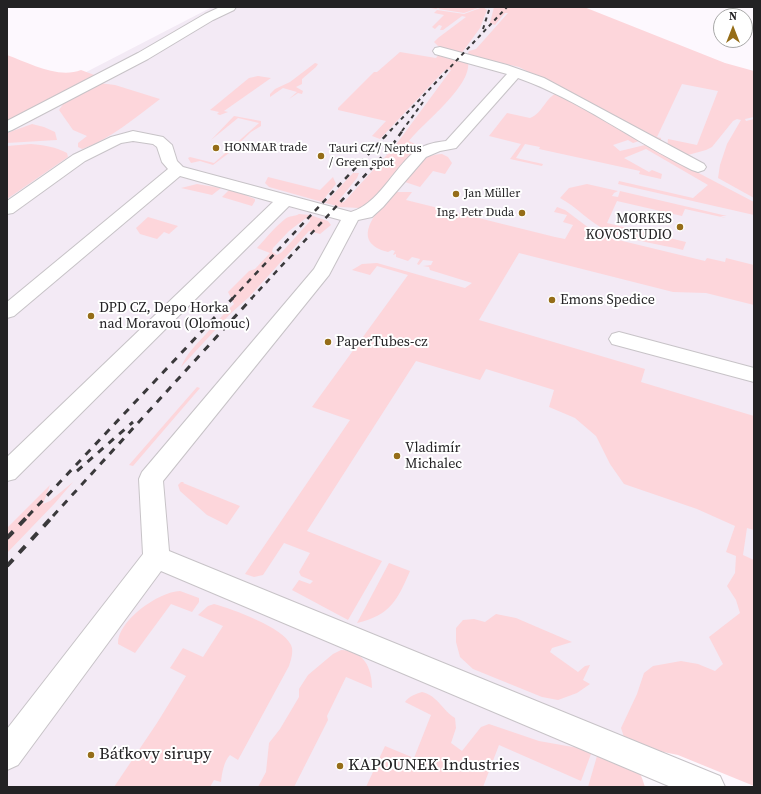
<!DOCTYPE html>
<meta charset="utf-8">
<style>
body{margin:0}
#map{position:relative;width:761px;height:794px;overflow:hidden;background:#fdf8fe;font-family:"Source Serif 4",serif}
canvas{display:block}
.frame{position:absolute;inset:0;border:8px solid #232224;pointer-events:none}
.north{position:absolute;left:713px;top:8px;width:40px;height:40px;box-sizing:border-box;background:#fff;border:1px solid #a7a7a7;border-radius:50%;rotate:0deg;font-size:11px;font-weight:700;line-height:16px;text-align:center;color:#232224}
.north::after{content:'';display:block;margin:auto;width:14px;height:18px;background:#956d18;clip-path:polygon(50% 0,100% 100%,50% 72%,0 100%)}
</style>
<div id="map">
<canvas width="761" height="794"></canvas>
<div class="frame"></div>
<div class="north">N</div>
</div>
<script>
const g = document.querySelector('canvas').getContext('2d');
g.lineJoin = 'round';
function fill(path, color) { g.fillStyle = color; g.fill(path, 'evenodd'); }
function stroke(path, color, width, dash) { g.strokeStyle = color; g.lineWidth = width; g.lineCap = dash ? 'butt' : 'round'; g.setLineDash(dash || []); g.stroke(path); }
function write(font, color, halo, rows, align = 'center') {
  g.font = font + ' "Source Serif 4",serif'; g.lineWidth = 4; g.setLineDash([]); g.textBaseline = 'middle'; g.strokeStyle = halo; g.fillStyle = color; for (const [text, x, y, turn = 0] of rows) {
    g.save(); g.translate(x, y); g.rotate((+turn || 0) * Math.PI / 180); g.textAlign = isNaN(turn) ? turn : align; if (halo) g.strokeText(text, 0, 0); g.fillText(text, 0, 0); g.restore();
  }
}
fill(new Path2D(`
 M212,7H569L754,94V723L655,683L631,787H7V113Z`), '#f3eaf5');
fill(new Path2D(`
 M426,7H473L478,8L464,13L438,9L440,8H438L436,9Z
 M483,7L487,10L480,28L461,54L438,46L434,42L438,38L466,17L462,16L443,30H440L442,26L439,25L435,29L432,27L444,15L434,13L437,10L464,14Z
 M494,7H584L725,63L754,71V117L745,119L746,121L754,119V198L718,178L720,165L727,144L741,120L737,119L733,121L712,147L706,150L688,155L677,153L667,148L668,139L697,145L718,91L682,84L657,137L661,138V141L519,67L467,55L469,51L476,49L508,13H505L495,25L490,23Z
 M400,52L436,58L439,54L468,62C472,86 423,123 409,141L417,145L415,152L369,204L359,208L340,207L269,187L265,183L268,177L320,190L333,177L336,184L323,200L326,202L353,173H359L357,178L339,200L340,202H344L395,146L451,70L447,69L443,72L380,139L372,136L386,121L338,110V108L374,72H377Z
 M7,55C29,63 58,79 81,70L97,76L7,123Z
 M315,63L318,64L316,67L302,79V84L296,87L303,91L302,94L298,93L289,99L297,92L283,88L270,97V94L275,89L290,82Z
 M258,76L271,78L224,111L228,112L220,115L217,114L219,112L210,110L249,78Z
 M99,83L115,85L160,99C136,117 111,139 82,149L78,147V143L87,136L73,130L59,110L66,100Z
 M557,93L639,141L633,143L628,140L613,145L620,151L645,145L754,202V215L618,184L619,181L693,198L708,185L646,149L624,158L649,172L652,170L662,174L661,179L639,174L640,171L539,149L540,147L525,144L516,158L543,164L542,166L510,159L521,144L489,136L507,113L530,118C543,113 545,98 557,93Z
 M234,116L261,121V126L251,132L229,153L213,165L200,161L191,163L188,158L190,157L214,163L259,123L238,118L211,140Z
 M32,124L44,127L55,132L57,140L7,143V133Z
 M31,144C44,145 56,147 67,153L68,157L7,199V146Z
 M442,154L448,157L452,163L445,174L433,171L420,187L405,182L404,179C416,165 422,155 442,154Z
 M197,184L221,188L212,195L181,188Z
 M587,184L618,191L614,193L612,196L618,197L620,191L727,216H720L726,218L685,209L682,216L617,201L607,223L686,242L683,250C659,244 632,241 608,231C590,223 577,207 560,198L569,188Z
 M230,189L255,199V201L252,206L222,197Z
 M395,192H412L406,200L555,237L565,239L573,225L563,222L567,215L554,212L557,207L565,210L589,228L606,237L705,261L707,258L725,262L726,258L754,265V305L706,293L673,292L519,253L479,320L645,369L641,382L754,416V530L747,528L743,555L754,560V786L678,755L644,748L624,737L621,728L637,694L644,673L653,666L681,661L698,664L715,671L723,664L709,637L740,613L736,600L727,586L735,573L736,556L726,552L735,526L697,509L624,484L610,464L596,436L575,418L549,407L554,390L486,369L480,380L416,361L307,531L382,561L348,620L292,590L299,580L310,584L313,581L301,576L299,572L310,553L284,543L263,575L254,577L245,574L350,420L312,407L408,275L377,266L370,275L352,270L362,264L377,263L465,288L472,283L430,270L429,267L423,266L431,265L433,261L423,260L419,265L417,264L420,259L412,257L408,261L396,257V254L393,255L395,251L392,250L388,252C349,242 376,213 391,194Z
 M299,214L310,215L328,221L331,225L320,234L309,231L249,297L230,314L181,367C187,353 196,345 206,334C215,324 224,313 234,304L228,292L249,271L255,269L270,253L257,248C266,238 275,227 285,219C290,215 294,217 299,214ZM306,218L310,220V221L282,252L277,255L272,252L273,248L289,231Z
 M148,217L178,226L169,234L164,232L157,239L140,234L136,228Z
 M197,387L200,388L133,466L129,465Z
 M73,482L55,503L7,553V528L50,485L43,504L50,501Z
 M181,482H184L183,483L240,506L227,525L207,515L180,491L178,485Z
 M389,563L410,571C397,601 390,615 357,623Z
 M180,591L199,598V602L192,612L171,604L135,653L118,644C117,621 158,592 180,591Z
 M214,604C232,609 283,627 291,645C294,651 291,660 289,666L238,760L230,755C224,761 222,773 221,782L214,780L210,787H114L157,723L186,676L170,668L183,648L203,657L223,626L198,615L208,606Z
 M496,614L516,618L572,642L552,648L550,652L578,672L585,666L590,665L583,680L590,684L577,693L558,700L542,697L473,669L460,657L456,642V628L463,620L474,619L485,622Z
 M341,650C363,650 372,667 372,688L346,677L327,716L328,720L294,787H258L266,772L269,743L280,729L299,697V689L308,675L333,654Z
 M422,692C437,695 443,711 455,718L456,728L451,743L462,751L481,727L489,724L539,741L584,749L591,754L581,781L499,745L483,787H366L385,746L414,758L431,715L405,702C409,696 416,694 422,692Z
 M597,756C606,757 626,761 635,767C640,770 643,781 645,787H588Z`), '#fdd6db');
const minor = new Path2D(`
 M220,7H236L234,10L213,20L148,59L12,130L7,132V121L138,53L205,14Z
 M440,47L507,65L544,78L704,164L706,167L704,170L698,172L692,170C635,142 578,99 518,78L456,148L440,151L426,157L383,207L372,217L358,220L329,275L163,481L169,551L720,776L725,787H671L161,571L18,765L7,770V729L143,554L139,479L142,472L314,269L341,220L289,206L15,479L7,481V457L273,202L180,176L14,316L7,318V302L168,169L162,162L157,147L153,144L133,141L121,143L85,161L13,213L7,214V201L73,155L111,137L133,131L163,137L172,145L177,161L183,167L351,212C377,205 394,169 414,152C422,145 436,142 446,141L507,74L435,54L433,51L435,48Z
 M619,332L754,368V382L612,344L609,339L612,334Z`);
stroke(minor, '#c7c3c7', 2);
fill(minor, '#fff');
stroke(new Path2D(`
 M483,29L490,7
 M390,131L507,7
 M402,131L423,102`), '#3a393b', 2, [4, 4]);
stroke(new Path2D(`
 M232,299L391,130
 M251,299L391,147L403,130`), '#3a393b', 2.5, [5.5, 5.5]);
stroke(new Path2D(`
 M77,471L133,422
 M28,516L233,298
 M53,516L252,298`), '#3a393b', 3, [7, 7]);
stroke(new Path2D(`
 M7,538L29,515
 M7,566L54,515`), '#3a393b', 4, [9, 9]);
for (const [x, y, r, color] of [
 [216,148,4,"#956d18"],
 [321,156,4,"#956d18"],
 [456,194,4,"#956d18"],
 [522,213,4,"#956d18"],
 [680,227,4,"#956d18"],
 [552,300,4,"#956d18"],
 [91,316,4,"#956d18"],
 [328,342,4,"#956d18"],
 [397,456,4,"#956d18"],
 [91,755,4,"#956d18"],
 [340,766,4,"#956d18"]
]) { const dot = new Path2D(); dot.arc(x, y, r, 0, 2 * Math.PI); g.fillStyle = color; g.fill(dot); stroke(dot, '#fff', 1.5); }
write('12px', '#232224', '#fff', [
 ["HONMAR trade",224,148],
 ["Tauri CZ / Neptus",329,149],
 ["/ Green spot",329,163],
 ["Jan Müller",464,194],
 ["Ing. Petr Duda",514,213,"right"]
], 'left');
write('14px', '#232224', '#fff', [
 ["MORKES",672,219,"right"],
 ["KOVOSTUDIO",672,235,"right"],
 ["Emons Spedice",560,300],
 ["DPD CZ, Depo Horka",99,308],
 ["nad Moravou (Olomouc)",99,324],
 ["PaperTubes-cz",336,342],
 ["Vladimír",405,448],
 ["Michalec",405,464]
], 'left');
write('17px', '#232224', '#fff', [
 ["Báťkovy sirupy",99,755],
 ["KAPOUNEK Industries",348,766]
], 'left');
</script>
